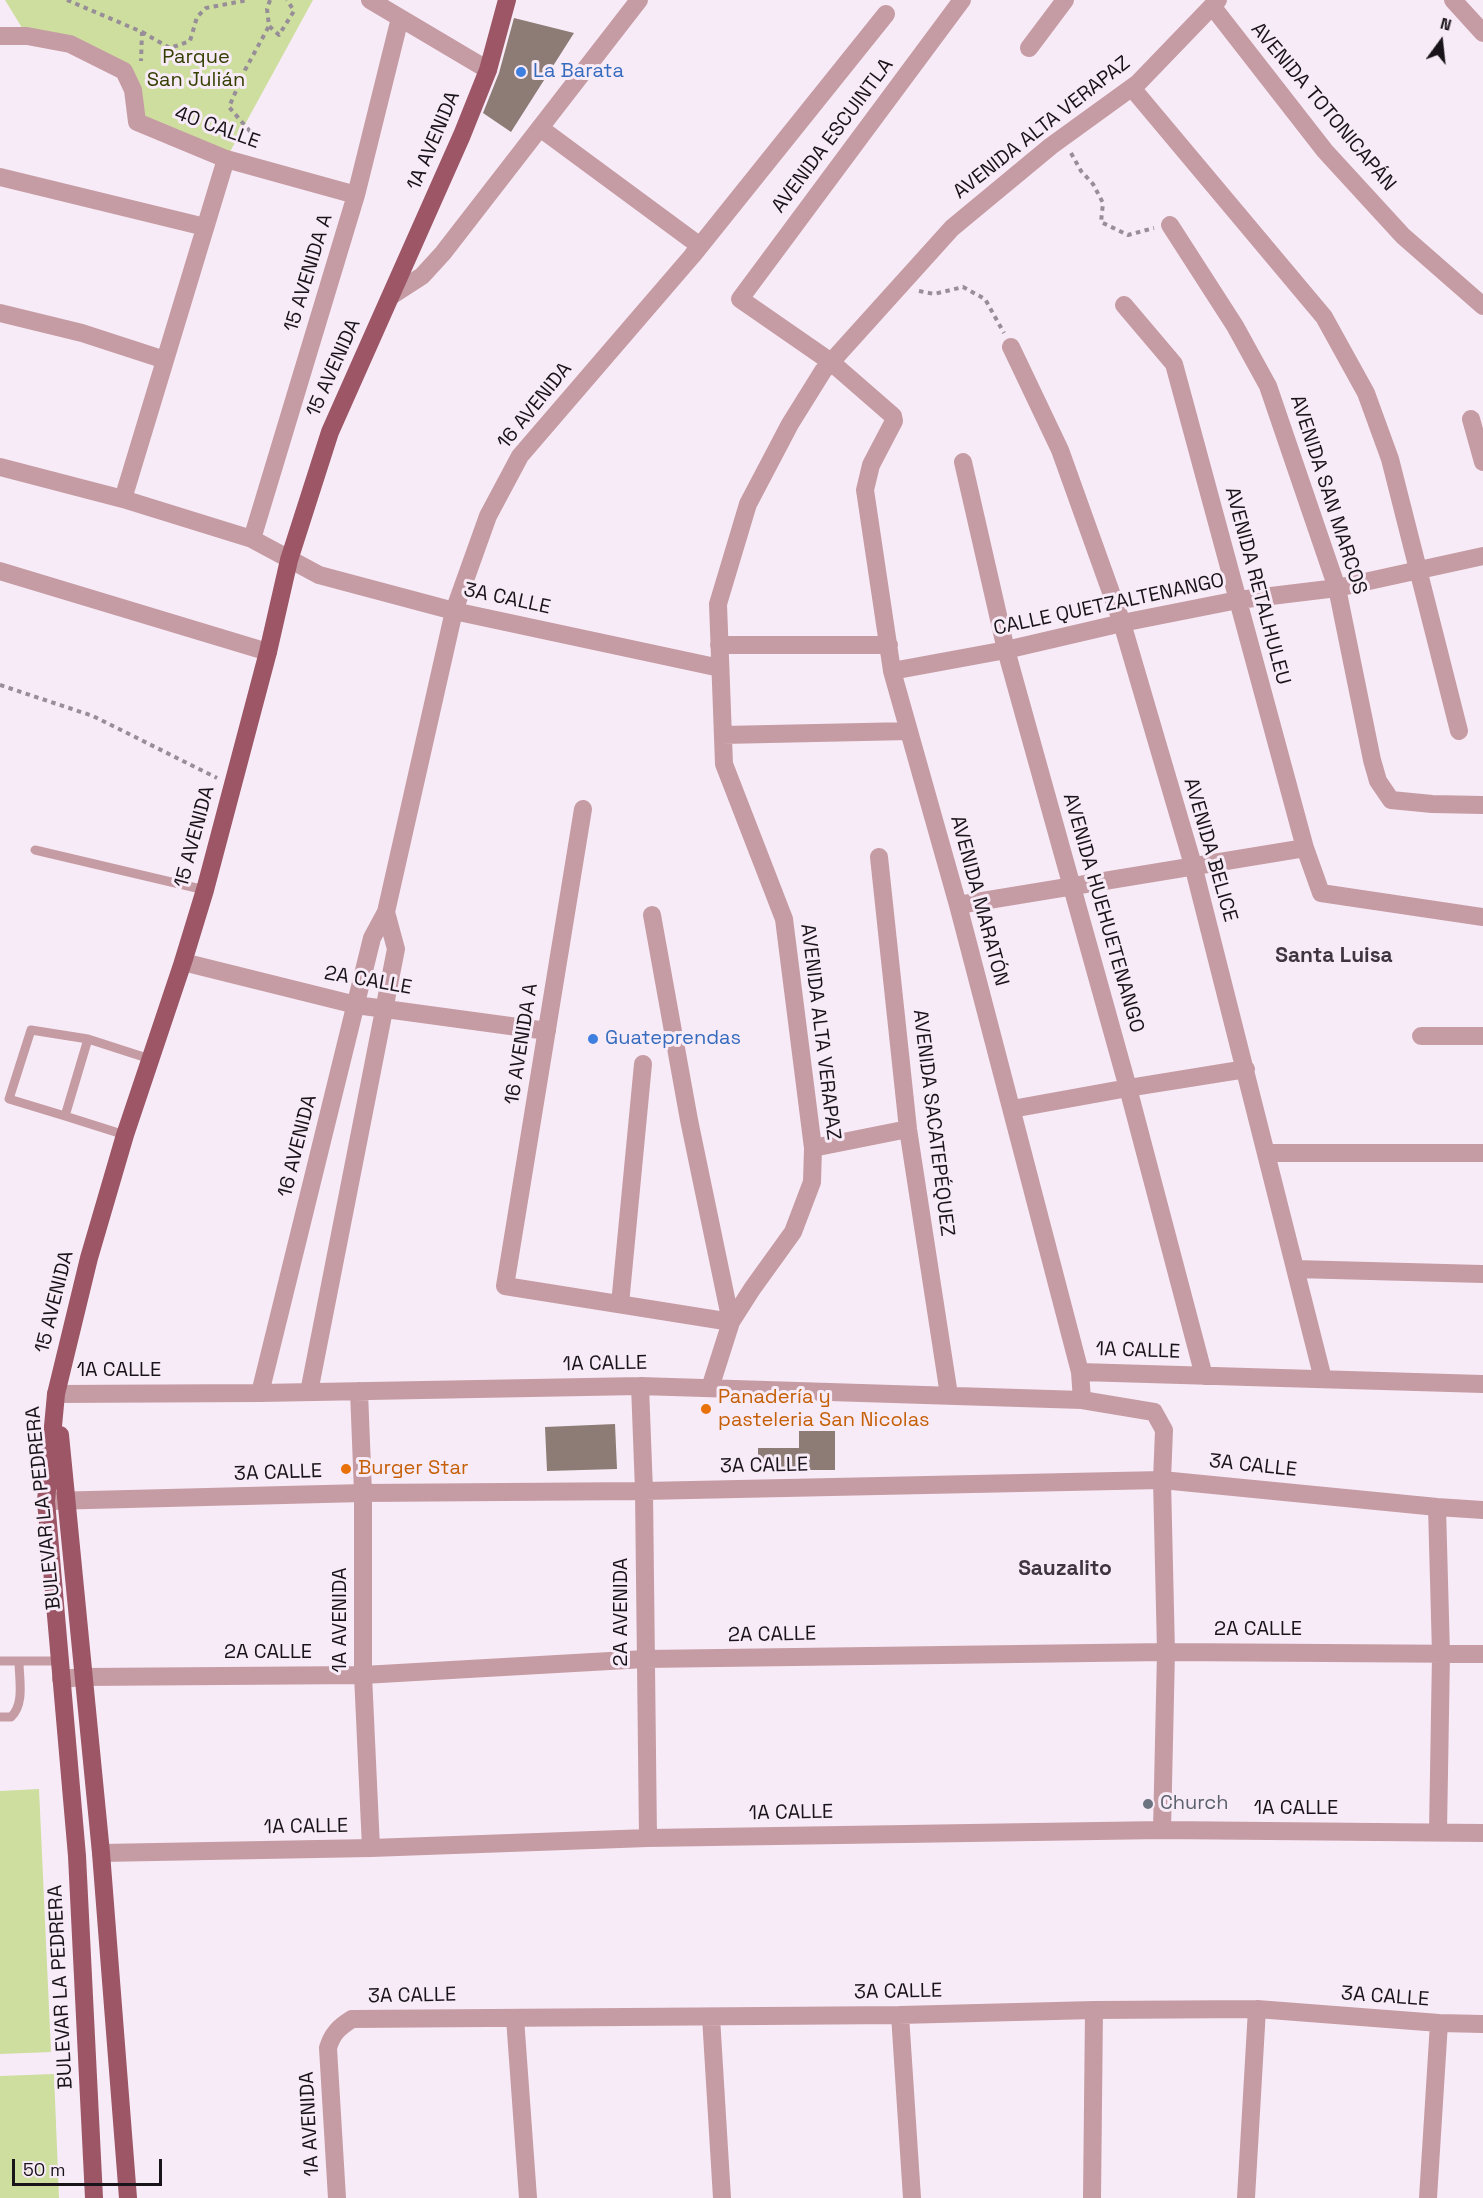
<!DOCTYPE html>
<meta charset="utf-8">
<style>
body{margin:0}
#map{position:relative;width:1483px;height:2198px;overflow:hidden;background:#f8ebf8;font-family:"Space Grotesk",sans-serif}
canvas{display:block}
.north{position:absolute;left:1411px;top:12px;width:60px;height:60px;-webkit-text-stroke:4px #f8ebf8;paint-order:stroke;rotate:15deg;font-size:16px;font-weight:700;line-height:24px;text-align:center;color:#191419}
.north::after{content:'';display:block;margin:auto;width:21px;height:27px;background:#191419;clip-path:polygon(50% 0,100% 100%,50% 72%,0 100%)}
.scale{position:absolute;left:12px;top:2159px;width:150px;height:27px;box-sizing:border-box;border:3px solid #191419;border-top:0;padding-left:8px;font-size:18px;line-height:21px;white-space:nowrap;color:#191419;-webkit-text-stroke:4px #f8ebf8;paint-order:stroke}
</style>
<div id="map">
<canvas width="1483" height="2198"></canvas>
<div class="north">N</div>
<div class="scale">50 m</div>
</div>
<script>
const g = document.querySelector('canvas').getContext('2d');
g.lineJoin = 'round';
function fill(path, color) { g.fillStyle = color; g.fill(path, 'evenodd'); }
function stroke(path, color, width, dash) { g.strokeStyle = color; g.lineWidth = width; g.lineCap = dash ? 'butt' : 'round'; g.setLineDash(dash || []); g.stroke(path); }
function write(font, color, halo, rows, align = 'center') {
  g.font = font + ' "Space Grotesk",sans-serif'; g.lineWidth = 6; g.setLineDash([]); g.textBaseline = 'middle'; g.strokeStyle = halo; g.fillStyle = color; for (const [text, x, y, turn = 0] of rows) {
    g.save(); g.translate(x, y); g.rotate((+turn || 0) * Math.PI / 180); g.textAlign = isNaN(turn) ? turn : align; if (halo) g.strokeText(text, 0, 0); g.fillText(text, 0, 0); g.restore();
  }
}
fill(new Path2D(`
 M5,0H313L226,159L137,122L124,71L27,36Z
 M39,1789L51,2052L0,2054V1791Z
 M54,2074L59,2198H0V2076Z`), '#cdde9e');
fill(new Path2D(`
 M514,18L574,33L511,132L483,113L499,73Z
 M615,1424L617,1469L547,1471L545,1427Z
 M799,1431H835V1470H758V1448H799Z`), '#8c7c75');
stroke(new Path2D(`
 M67,0L142,32L141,61
 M270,0L267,9L269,26L279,35L294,11L287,0
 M142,32L170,48L190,41L197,17L206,8L248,0
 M254,148V136L229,107L245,70L269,26
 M1071,153L1081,171L1093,184L1103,203L1101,222L1128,235L1154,228
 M919,291L934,294L963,287L985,299L1004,333
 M0,685L93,716L217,778`), '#988e98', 4, [4.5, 4.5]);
stroke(new Path2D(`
 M35,850L205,890
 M88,1039L65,1116L125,1135
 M65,1116L9,1099L31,1030L88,1039L150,1059
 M0,1661H60
 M0,1717H11C25,1704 19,1679 19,1661`), '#c69ca4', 9);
stroke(new Path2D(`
 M370,0L488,70
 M962,0L740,299L831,362L893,416L894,421L871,465L865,490L892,671L958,905L1080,1372L1082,1400
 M1453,0L1483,33
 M1212,6L1325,151L1403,236L1483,306
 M0,36H27L70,44L124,71L133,90L137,122L226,159L356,195
 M1029,48L1065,0
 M1132,88L1324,317L1366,393L1390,459L1459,731
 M540,128L700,246
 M0,177L205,227
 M1170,225L1235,326L1268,386L1337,588L1372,760L1378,781L1391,800L1432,804L1483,805
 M1124,305L1174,364L1305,848L1321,893L1483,917
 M0,313L82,333L165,360
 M1011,347L1060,450L1122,623L1193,865L1323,1379
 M1471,419L1483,462
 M963,462L1006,650L1128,1088L1204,1376
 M0,467L123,499L252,539L319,575L454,611L720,668
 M123,499L226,159
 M252,539L356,195L400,18
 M0,571L268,652
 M719,645H889
 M892,671L1006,650L1122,623L1238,600L1337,588L1483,556
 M723,735L909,731
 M583,809L505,1286L731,1322L689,1120L652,915
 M879,857L908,1129L949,1395
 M958,905L1305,848
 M183,962L356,1005L547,1031
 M1421,1036H1483
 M1012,1109L1128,1088L1246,1069
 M813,1148L908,1129
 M1267,1153H1483
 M1295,1269L1483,1274
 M620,1304L643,1064
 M1080,1372L1483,1384
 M640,1386L644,1491L648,1838
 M710,1388L731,1322L752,1289L793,1232L812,1182L813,1148L784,919L724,764L718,604L748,504L790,424L823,371L952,228L1051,146L1138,83L1218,0
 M359,1391L363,1493V1675L371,1848
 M309,1392L396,949L386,912
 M260,1393L372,938L386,912L454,611L488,516L520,456L692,256L886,14
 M56,1394L260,1393L640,1386L1082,1400L1154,1412L1164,1430L1162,1480L1166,1652L1162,1830
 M50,1501L363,1493L644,1491L1162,1480L1437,1507L1483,1510
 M1437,1507L1441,1654L1438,1832
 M61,1679L84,1677L363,1675L645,1659L1166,1652L1483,1654
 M101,1853L371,1848L648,1838L1162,1830L1483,1833
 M900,2015L912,2198
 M711,2017L722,2198
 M515,2018L528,2198
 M337,2198L328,2048C332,2034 339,2027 352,2019L900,2015L1094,2010L1257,2009L1439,2023L1483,2024
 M1092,2198L1094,2010
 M1246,2198L1257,2009
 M1428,2198L1439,2023`), '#c69ca4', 18);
stroke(new Path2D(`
 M391,296L422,276L443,253L639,0`), '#c69ca4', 18);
stroke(new Path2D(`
 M60,1435L101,1853L128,2198
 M94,2198L77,1856L46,1501L56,1394L89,1258L125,1135L183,962L205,890L268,652L289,560L330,432L462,135L488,70L507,0`), '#9c5666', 18);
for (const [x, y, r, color] of [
 [521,72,6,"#3f7fe0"],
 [593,1039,6,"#3f7fe0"],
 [706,1409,6,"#e8710a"],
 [346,1469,6,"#e8710a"],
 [1148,1804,6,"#6b7280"]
]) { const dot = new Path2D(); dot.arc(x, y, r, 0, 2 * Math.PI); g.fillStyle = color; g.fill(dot); stroke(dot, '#f8ebf8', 2); }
write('20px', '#343f00', '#f8ebf8', [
 ["Parque",196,58],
 ["San Julián",196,81]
]);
write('20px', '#366cbe', '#f8ebf8', [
 ["La Barata",533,72],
 ["Guateprendas",605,1039]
], 'left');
write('20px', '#191419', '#f8ebf8', [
 ["AVENIDA TOTONICAPÁN",1323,107,50],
 ["40 CALLE",217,128,20],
 ["AVENIDA ALTA VERAPAZ",1042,128,-38],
 ["AVENIDA ESCUINTLA",833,136,-53],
 ["1A AVENIDA",434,141,-67],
 ["15 AVENIDA A",309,273,-73],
 ["15 AVENIDA",334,368,-66],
 ["16 AVENIDA",535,406,-51],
 ["AVENIDA SAN MARCOS",1328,495,72],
 ["AVENIDA RETALHULEU",1257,586,75],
 ["3A CALLE",507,599,12],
 ["CALLE QUETZALTENANGO",1109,605,-12],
 ["15 AVENIDA",195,837,-75],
 ["AVENIDA BELICE",1210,850,74],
 ["AVENIDA MARATÓN",979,901,75],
 ["AVENIDA HUEHUETENANGO",1103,913,74],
 ["2A CALLE",368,981,10],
 ["AVENIDA ALTA VERAPAZ",820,1032,83],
 ["16 AVENIDA A",522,1044,-81],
 ["AVENIDA SACATEPÉQUEZ",933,1123,83],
 ["16 AVENIDA",298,1146,-76],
 ["15 AVENIDA",55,1302,-76],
 ["1A CALLE",1138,1351,2],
 ["1A CALLE",605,1364,-1],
 ["1A CALLE",119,1371],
 ["3A CALLE",764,1466,-1],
 ["3A CALLE",1253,1466,6],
 ["3A CALLE",278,1473,-2],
 ["BULEVAR LA PEDRERA",44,1508,-96],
 ["2A AVENIDA",622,1612,-90],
 ["1A AVENIDA",341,1620,-90],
 ["2A CALLE",1258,1630],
 ["2A CALLE",772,1635,-1],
 ["2A CALLE",268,1653],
 ["1A CALLE",1296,1809],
 ["1A CALLE",791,1813,-1],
 ["1A CALLE",306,1827,-1],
 ["BULEVAR LA PEDRERA",61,1987,-93],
 ["3A CALLE",898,1992,-1],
 ["3A CALLE",412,1996,-1],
 ["3A CALLE",1385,1997,4],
 ["1A AVENIDA",310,2124,-93]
]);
write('20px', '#c56008', '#f8ebf8', [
 ["Panadería y",718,1398],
 ["pasteleria San Nicolas",718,1421],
 ["Burger Star",358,1469]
], 'left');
write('20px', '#5b616d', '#f8ebf8', [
 ["Church",1160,1804]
], 'left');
write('bold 21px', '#3f3540', '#f8ebf8', [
 ["Santa Luisa",1334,956],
 ["Sauzalito",1065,1569]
]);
</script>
